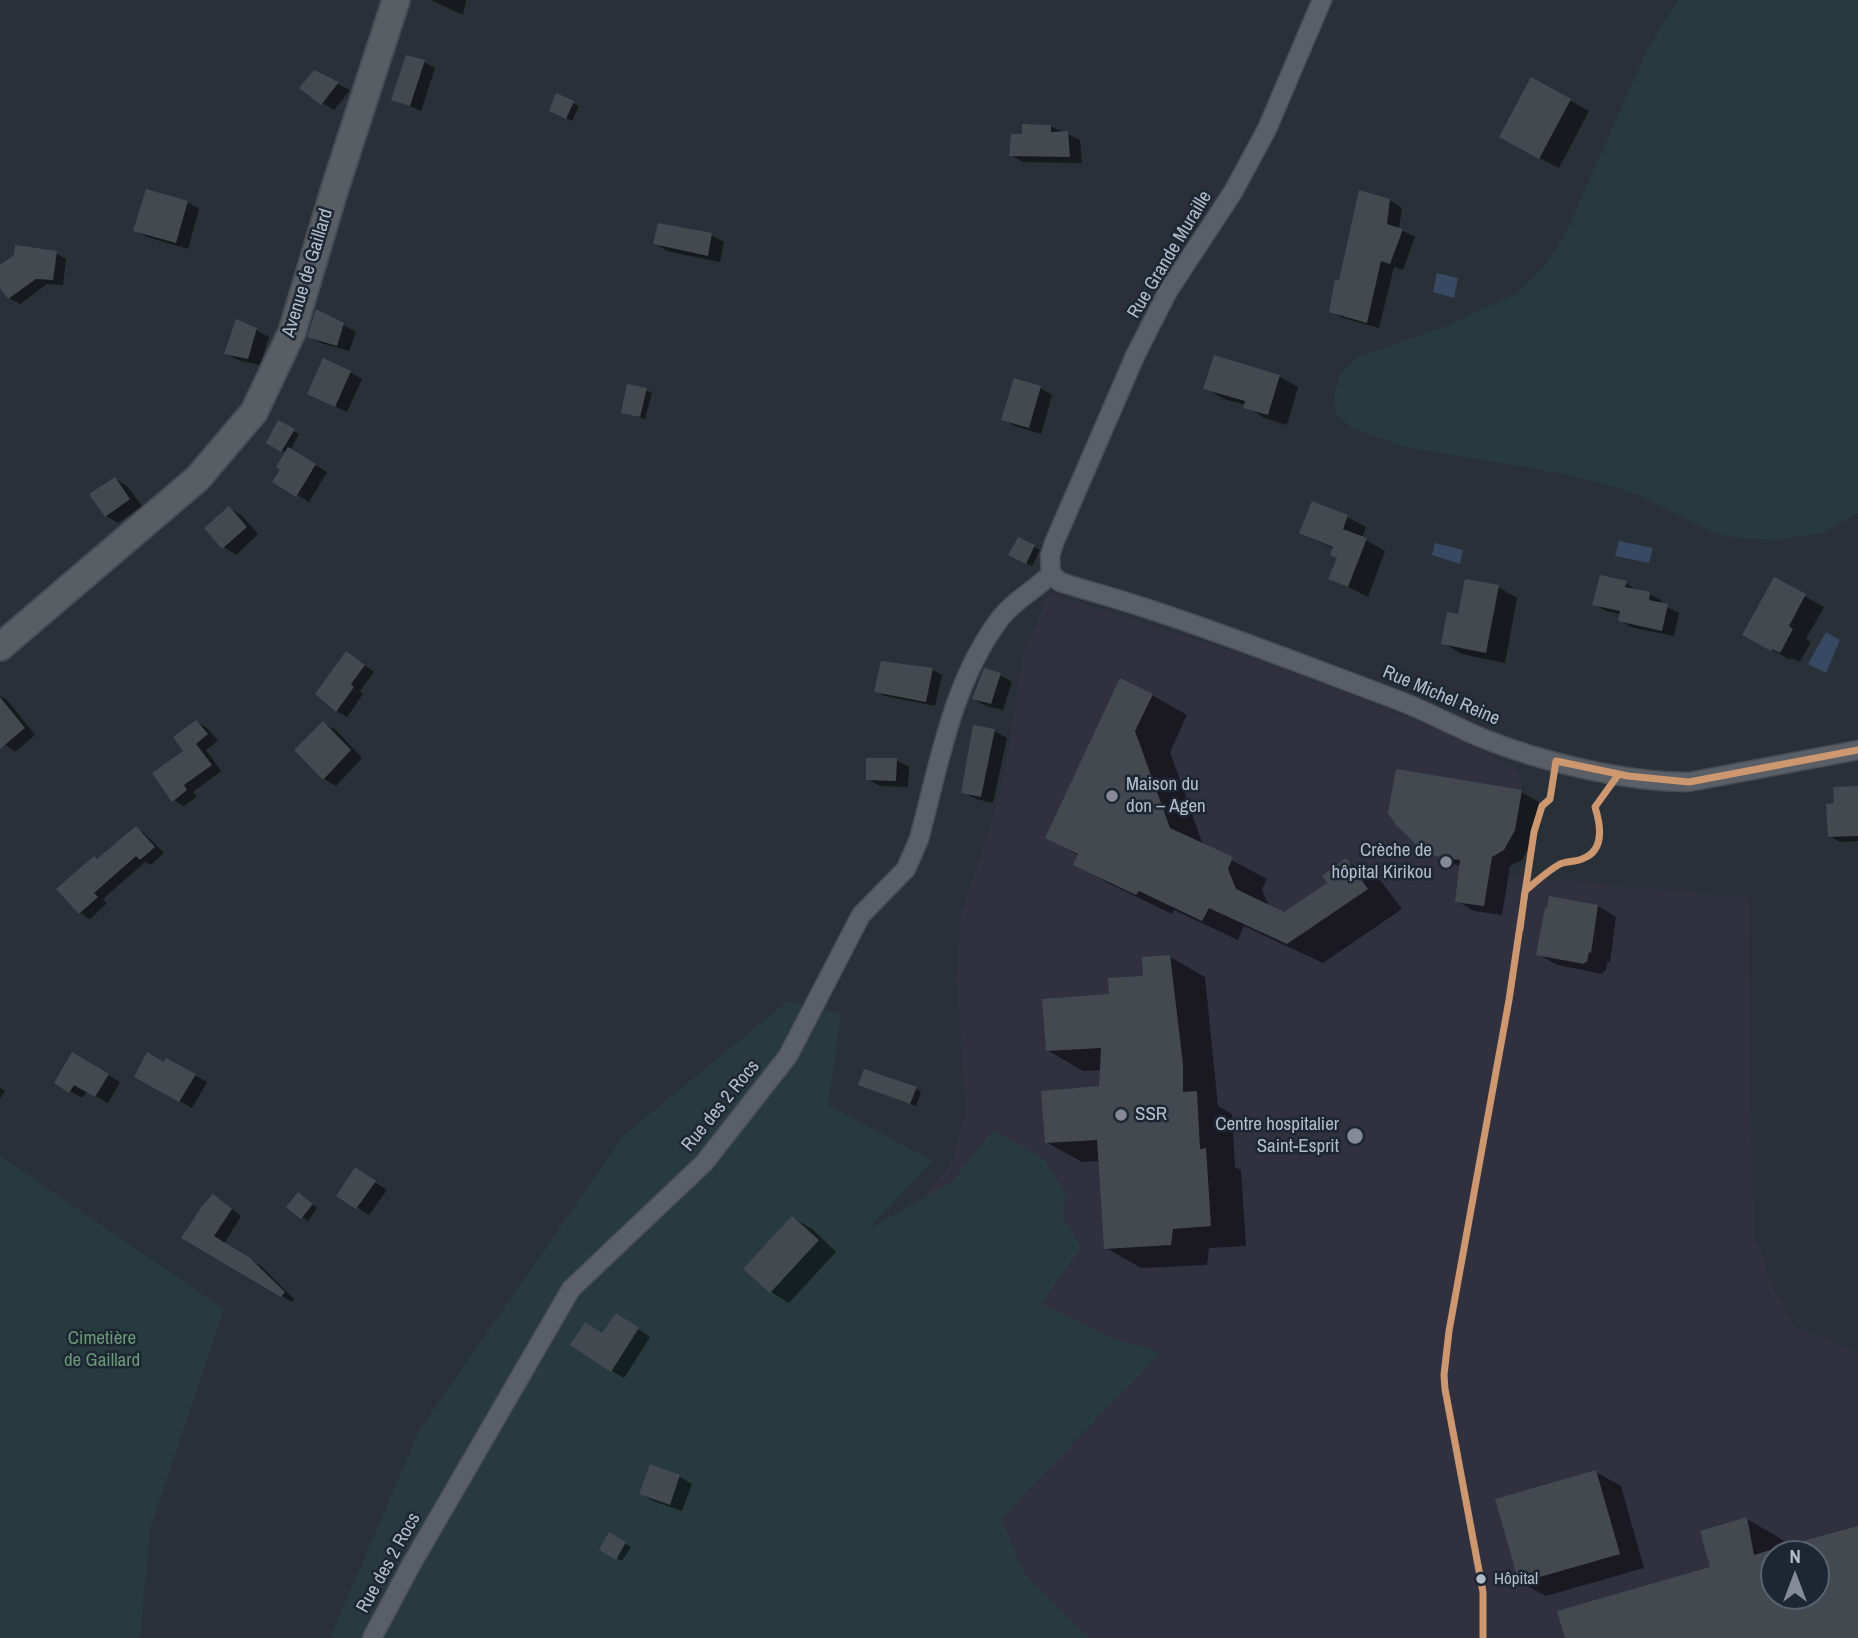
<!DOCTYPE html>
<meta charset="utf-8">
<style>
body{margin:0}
#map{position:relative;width:1858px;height:1638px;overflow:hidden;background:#2a3038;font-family:"Archivo Narrow",sans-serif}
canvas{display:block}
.north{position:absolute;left:1760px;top:1540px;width:70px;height:70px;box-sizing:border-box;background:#1d2633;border:2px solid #59626f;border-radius:50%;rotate:0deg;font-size:19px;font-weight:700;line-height:28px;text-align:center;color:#b4bcc9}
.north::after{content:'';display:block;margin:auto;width:24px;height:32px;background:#848b96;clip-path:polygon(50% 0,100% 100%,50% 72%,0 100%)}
</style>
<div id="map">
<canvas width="1858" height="1638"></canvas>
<div class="north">N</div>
</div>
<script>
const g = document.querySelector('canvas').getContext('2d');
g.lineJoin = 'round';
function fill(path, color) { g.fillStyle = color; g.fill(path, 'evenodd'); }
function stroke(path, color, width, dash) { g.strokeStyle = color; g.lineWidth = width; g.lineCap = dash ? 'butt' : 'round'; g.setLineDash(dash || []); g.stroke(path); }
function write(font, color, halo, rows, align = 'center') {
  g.font = font + ' "Archivo Narrow",sans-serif'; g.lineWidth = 5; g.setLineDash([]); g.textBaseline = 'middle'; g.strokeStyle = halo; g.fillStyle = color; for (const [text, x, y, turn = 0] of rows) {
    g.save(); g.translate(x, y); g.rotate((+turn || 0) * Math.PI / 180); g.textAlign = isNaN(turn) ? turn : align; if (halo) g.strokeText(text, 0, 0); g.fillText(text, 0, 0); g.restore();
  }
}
fill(new Path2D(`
 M1049,593L1246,655L1442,730L1518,770L1522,786L1508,876L1749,897L1750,1093L1755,1236L1774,1289L1795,1326L1858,1352V1638H1090L712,1421L792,1291L927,1195L952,1161L966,1110L956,976L961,910L986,841L1003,781L1023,655ZM1774,1554H1816V1596H1774Z`), '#31303e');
fill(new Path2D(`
 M1678,0H1858V513L1823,533L1774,540L1735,538L1713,532L1637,494L1586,479L1532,468L1405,447L1352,428L1336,413L1334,396L1341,373L1358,357L1444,327L1518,293L1545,265L1564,237L1647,50Z
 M788,1001L841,1014L828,1105L933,1161L867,1230L952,1182L993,1130L1044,1159L1066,1194L1064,1219L1081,1247L1041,1304L1118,1340L1161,1352L1001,1519L1026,1576L1090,1638H330L420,1429L624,1135Z
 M0,1156L224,1309L150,1528L140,1638H0Z`), '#273a3e');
fill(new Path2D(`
 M1437,273L1458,278L1454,298L1433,292Z
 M1619,541L1653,548L1649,563L1615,556Z
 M1435,543L1463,550L1460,564L1432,555Z
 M1826,632L1840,640L1826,673L1808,664Z`), '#384963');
fill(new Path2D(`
 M431,0H466L463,15L435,2Z
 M424,62L435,68L421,111L394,99Z
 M314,72L350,90L334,110L322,103Z
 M1532,79L1589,111L1559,168L1520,148Z
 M557,95L579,106L572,121L556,113Z
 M1050,126L1080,140L1082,163L1023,162L1011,155L1024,136Z
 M1389,200L1402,208L1399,229L1415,237L1403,270L1394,267L1379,328L1343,318L1331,311L1340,282Z
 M187,202L199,209L188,249L147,237L135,230Z
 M711,235L724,242L720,262L667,251L655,243Z
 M56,253L66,259L63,285L47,284L20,304L9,298L0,285V267L15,256Z
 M237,321L269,337L260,365L238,360L226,353Z
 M343,325L356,332L349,351L321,343L309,336Z
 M1215,357L1280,377L1298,387L1287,425L1264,418L1246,405L1224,399L1205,388Z
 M350,372L362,379L347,412L321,400Z
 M1040,388L1052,395L1041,434L1015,426L1003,419Z
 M646,390L652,393L645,419L623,412Z
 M279,423L299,434L290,450L327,472L309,502L275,482L282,469L287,453L268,442Z
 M115,479L127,486L142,506L118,523L106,516Z
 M1313,503L1347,517L1366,527L1362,538L1385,551L1368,597L1331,578L1339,558L1334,549L1301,533Z
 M229,508L241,515L258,534L236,555L224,547Z
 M1019,539L1040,550L1032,566L1011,555Z
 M1775,580L1824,607L1806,639L1811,642L1800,662L1791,658L1790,660L1745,635Z
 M1626,583L1637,591L1649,594L1661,600L1660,604L1679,613L1674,636L1631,627L1620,620L1621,614L1606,611L1594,604Z
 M1498,587L1517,598L1505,663L1462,654L1443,643Z
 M357,659L374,672L360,691L363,694L347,717L337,711Z
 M904,665L933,670L942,675L935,706L885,696L876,691Z
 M1000,675L1012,682L1003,710L986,706L974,699Z
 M1152,695L1187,715L1170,752L1203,845L1267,879L1262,889L1269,907L1284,914L1329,884L1346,861L1381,881L1402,909L1323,963L1244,926L1238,940L1174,910L1172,914L1110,884L1075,864L1079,856L1048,837Z
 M0,696L7,700L35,735L15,752L0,741Z
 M196,722L207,728L218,741L206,750L221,771L193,792L197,797L184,806L174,800Z
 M323,723L336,730L362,758L336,786L324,779L296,750Z
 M994,731L1007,738L993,803L976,799L963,792Z
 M896,760L909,767L908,787L880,786L867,779Z
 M1858,788V841L1840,842L1829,836L1836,805Z
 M1521,792L1539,802L1532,840L1522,860L1510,866L1502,915L1474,911L1457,901L1461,867L1423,848Z
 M136,828L145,834L164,853L151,865L145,862L103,899L107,903L90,919L80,913L98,860Z
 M1598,906L1616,917L1610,962H1607L1606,971H1603V974L1557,965L1538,954Z
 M1170,957L1205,977L1218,1106L1232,1114L1235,1167L1241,1170L1246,1246L1209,1248L1207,1265L1141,1268L1106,1248L1100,1161L1082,1162L1046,1142L1100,1088L1102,1070L1083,1071L1047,1050L1111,996L1145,977Z
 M73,1055L120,1082L108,1103L87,1091L82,1098L70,1091Z
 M167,1060L207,1082L192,1108L136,1076L165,1064Z
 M866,1087L916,1089L921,1092L916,1106Z
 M0,1088L5,1091L0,1099Z
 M367,1177L387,1190L369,1215L338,1195Z
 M304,1197L317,1208L308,1221L289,1207Z
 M224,1203L241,1216L224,1244L261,1266L294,1299L292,1302L184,1238Z
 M793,1218L812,1229L836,1252L789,1303L771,1292Z
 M628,1322L650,1337L624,1378L612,1371L603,1335Z
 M651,1467L680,1477L692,1484L682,1511L653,1501L641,1494Z
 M1596,1472L1621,1486L1644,1568L1546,1596L1520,1582Z
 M1747,1519L1783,1540L1785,1548L1858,1528V1638H1567L1712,1568ZM1774,1554H1816V1596H1774Z
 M609,1535L631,1547L622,1561L601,1550Z`), '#0007');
fill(new Path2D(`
 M406,55L425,60L410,106L391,100Z
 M314,70L339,82L321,105L299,88Z
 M1531,77L1571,99L1539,159L1499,137Z
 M556,93L574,101L566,119L549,111Z
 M1022,124L1051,125V132L1068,131L1070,157L1009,156L1011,134H1022Z
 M146,189L188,201L176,243L133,231Z
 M1359,190L1390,199L1387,224L1403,229L1390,264L1381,261L1367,323L1329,312L1335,279L1339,280Z
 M658,223L712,233L708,256L653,244Z
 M15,245L57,251L53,280L36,279L8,299L0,288V265L14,255Z
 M316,309L344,323L337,346L307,337Z
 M236,319L257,328L248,359L224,354Z
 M1214,355L1280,375L1268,415L1243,408L1245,401L1203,389Z
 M323,358L351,371L335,407L307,394Z
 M1014,378L1041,386L1029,428L1001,420Z
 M627,384L647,388L640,417L621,413Z
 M278,420L295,429L281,452L266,443Z
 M288,447L316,464L296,497L272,482L280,470L276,467Z
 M115,477L130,499L105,517L89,494Z
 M1312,501L1348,515L1343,529L1367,538L1348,587L1328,579L1337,558L1330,555L1333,547L1299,533Z
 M229,506L247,527L222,549L204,528Z
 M1018,537L1035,545L1026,564L1008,555Z
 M1600,575L1627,581L1625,587L1650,592L1649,600L1668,604L1662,631L1618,621L1620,611L1592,605Z
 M1774,577L1806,594L1789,626L1793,629L1780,653L1772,649L1771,651L1742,635Z
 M1465,579L1499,585L1486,653L1441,644L1447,612L1458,614Z
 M346,651L365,665L351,684L354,687L336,712L315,694Z
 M881,661L933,668L926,702L874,692Z
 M984,668L1001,673L991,704L972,699Z
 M1120,678L1153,694L1135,731L1170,828L1233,857L1228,869L1236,889L1284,912L1327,883L1322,876L1346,858L1368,889L1287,944L1209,908L1202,921L1139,891L1136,895L1073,865L1078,854L1045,838Z
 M0,697L25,728L0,749Z
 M196,720L208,734L196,744L212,765L184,785L187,790L172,802L152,773L183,751L173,737Z
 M323,721L351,750L323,780L294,750Z
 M973,725L995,729L981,797L961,793Z
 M866,758H897L896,781L866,780Z
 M1396,769L1522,790L1515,830L1504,850L1492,857L1484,906L1455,902L1460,860L1442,858L1422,850L1397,826L1388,813Z
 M1858,786V836L1828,837L1826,804L1834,803L1833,787Z
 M136,826L155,847L140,860L136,856L94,893L98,897L79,914L56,889L94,856L97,859Z
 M1549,896L1598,905L1591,953L1589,952L1587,962H1585L1584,964L1536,955L1545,908H1547Z
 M1170,955L1183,1064V1092L1197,1091L1200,1149L1206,1148L1211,1226L1173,1229L1171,1245L1104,1249L1097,1140L1045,1143L1041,1091L1099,1086L1101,1048L1046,1051L1042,999L1109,994L1108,978L1143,976L1142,957Z
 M72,1052L109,1074L95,1097L74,1085L69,1093L54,1083Z
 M147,1052L164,1062L166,1058L196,1074L179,1102L134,1077Z
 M864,1069L917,1087L910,1104L858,1085Z
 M355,1167L376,1181L356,1209L336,1196Z
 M298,1192L313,1204L301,1219L286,1207Z
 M213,1194L232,1209L214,1236L250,1258L285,1292L281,1297L181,1238L202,1206Z
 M792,1216L819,1240L770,1293L743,1269Z
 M616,1313L639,1328L611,1372L570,1345L585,1322L602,1333Z
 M650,1464L680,1475L670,1505L639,1494Z
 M1596,1470L1620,1554L1519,1583L1495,1499Z
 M1747,1517L1754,1555L1774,1549V1596H1816V1554H1778L1777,1548L1858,1526V1638H1565L1557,1611L1710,1567L1700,1531Z
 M609,1532L626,1542L616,1560L599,1550Z`), '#444950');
const street = new Path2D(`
 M1051,574L1060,582C1085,590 1111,597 1136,605C1224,633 1309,667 1395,699C1425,710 1453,726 1482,738C1541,762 1626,782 1689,782L1858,750
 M1051,574L1050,556L1054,543L1135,356L1168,291L1233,192L1267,129L1322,0
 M372,1638L411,1565L571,1289L704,1163L788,1056L861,915L906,869L919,839C939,765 952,683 999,620C1012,602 1035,590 1051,574`);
const secondary = new Path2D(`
 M0,647L198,478L254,412L292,332L335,188L396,0`);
stroke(street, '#484c53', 21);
stroke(secondary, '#484c53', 30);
stroke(street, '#5a5e66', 18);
stroke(secondary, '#595d64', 26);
stroke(new Path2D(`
 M1520,929L1525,891C1536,882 1547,871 1560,864C1567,861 1575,862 1582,859C1605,851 1601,826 1595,807L1618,775
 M1483,1638V1592L1445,1389L1444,1375L1449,1331L1509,1000L1534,832L1542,806L1550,799L1556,761L1628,776L1689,782L1858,750`), '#cd976f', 7);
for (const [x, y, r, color] of [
 [1112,796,7,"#848b96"],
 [1446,862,7,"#848b96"],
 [1121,1115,7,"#848b96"],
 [1355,1136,9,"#848b96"],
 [1481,1579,6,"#b4bcc9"]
]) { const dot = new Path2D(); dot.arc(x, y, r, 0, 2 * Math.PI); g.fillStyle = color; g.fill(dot); stroke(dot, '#1d2633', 2.5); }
write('17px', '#b4bcc9', '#1d2633', [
 ["Hôpital",1494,1579]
], 'left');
write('19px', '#b4bcc9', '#1d2633', [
 ["Rue Grande Muraille",1170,255,-59],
 ["Avenue de Gaillard",308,273,-73],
 ["Rue Michel Reine",1441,696,23],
 ["Rue des 2 Rocs",721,1106,-51],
 ["Rue des 2 Rocs",389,1563,-61]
]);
write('19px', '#b4bcc9', '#1d2633', [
 ["Maison du",1126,785],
 ["don – Agen",1126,807],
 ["Crèche de",1432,851,"right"],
 ["hôpital Kirikou",1432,873,"right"],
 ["SSR",1135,1115],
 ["Centre hospitalier",1339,1125,"right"],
 ["Saint-Esprit",1339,1147,"right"]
], 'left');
write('19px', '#6b9a76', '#1d2633', [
 ["Cimetière",102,1339],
 ["de Gaillard",102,1361]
]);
</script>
